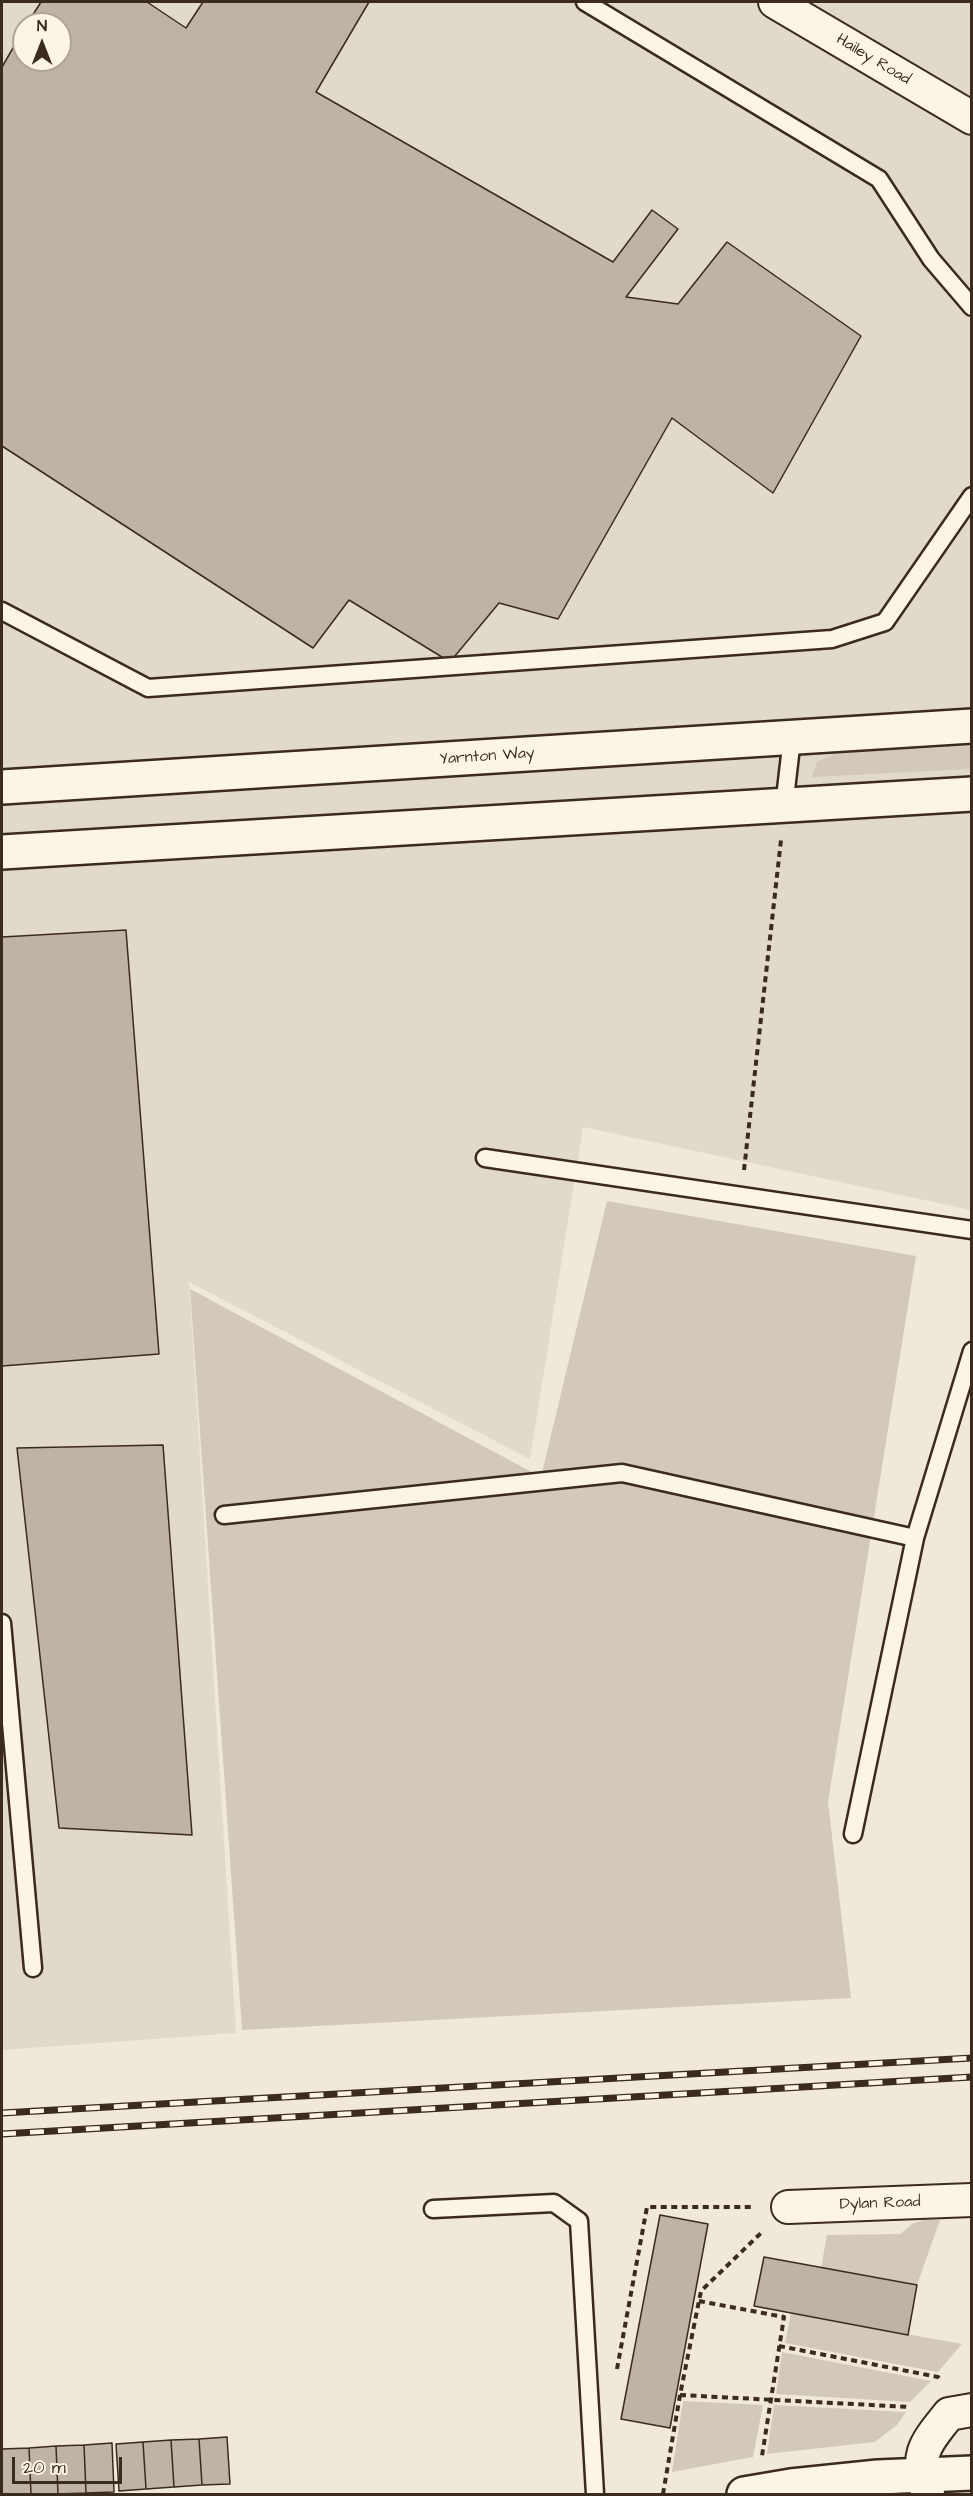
<!DOCTYPE html>
<style>
body{margin:0}
#map{position:relative;width:973px;height:2496px;overflow:hidden;background:#f0e9d9;font-family:"Architects Daughter",sans-serif}
canvas{display:block}
.frame{position:absolute;inset:0;border:3px solid #3b2a1e;pointer-events:none}
.north{position:absolute;left:12px;top:12px;width:60px;height:60px;box-sizing:border-box;background:#fcf5e5;border:2px solid #afa495;border-radius:50%;rotate:0deg;font-size:16px;font-weight:700;line-height:24px;text-align:center;color:#3b2a1e}
.north::after{content:'';display:block;margin:auto;width:21px;height:27px;background:#3b2a1e;clip-path:polygon(50% 0,100% 100%,50% 72%,0 100%)}
.scale{position:absolute;left:12px;top:2457px;width:110px;height:27px;box-sizing:border-box;border:3px solid #3b2a1e;border-top:0;padding-left:8px;font-size:18px;line-height:21px;white-space:nowrap;color:#3b2a1e;-webkit-text-stroke:4px #fcf5e5;paint-order:stroke}
</style>
<div id="map">
<canvas width="973" height="2496"></canvas>
<div class="frame"></div>
<div class="north">N</div>
<div class="scale">20 m</div>
</div>
<script>
const g = document.querySelector('canvas').getContext('2d');
g.lineJoin = 'round';
function fill(path, color) { g.fillStyle = color; g.fill(path, 'evenodd'); }
function stroke(path, color, width, dash) { g.strokeStyle = color; g.lineWidth = width; g.lineCap = dash ? 'butt' : 'round'; g.setLineDash(dash || []); g.stroke(path); }
function write(font, color, halo, rows, align = 'center') {
  g.font = font + ' "Architects Daughter",sans-serif'; g.lineWidth = 4.5; g.setLineDash([]); g.textBaseline = 'middle'; g.strokeStyle = halo; g.fillStyle = color; for (const [text, x, y, turn = 0] of rows) {
    g.save(); g.translate(x, y); g.rotate((+turn || 0) * Math.PI / 180); g.textAlign = isNaN(turn) ? turn : align; if (halo) g.strokeText(text, 0, 0); g.fillText(text, 0, 0); g.restore();
  }
}
fill(new Path2D(`
 M2,2H971V1210L583,1127L530,1459L189,1282L236,2033L2,2050ZM24,24H60V60H24Z`), '#e1d9c9');
fill(new Path2D(`
 M971,746V769L812,777L817,762L836,753Z
 M607,1201L916,1256L828,1802L851,1998L242,2030L190,1289L541,1477Z
 M924,2220H940L917,2285L821,2268L827,2235L900,2234L912,2224Z
 M791,2313L962,2344L938,2372L785,2343Z
 M782,2352L931,2381L910,2402L776,2394Z
 M683,2401L763,2405L753,2457L672,2472Z
 M774,2405L906,2412L897,2425L875,2442L767,2454Z`), '#d2c9ba');
const building = new Path2D(`
 M41,2H147L186,28L203,2H369L316,92L613,262L652,210L678,229L626,297L678,304L727,242L861,336L773,493L672,418L558,619L499,603L450,662L349,600L313,648L2,446V67L24,29V60H60V24H27Z
 M126,930L159,1354L2,1366V937Z
 M163,1445L192,1835L59,1828L17,1448Z
 M660,2215L708,2224L670,2428L621,2419Z
 M764,2257L917,2285L908,2335L754,2306Z
 M227,2437L230,2484L202,2485L199,2439Z
 M199,2439L202,2485L174,2487L171,2440Z
 M171,2440L174,2487L146,2489L143,2442Z
 M143,2442L146,2489L119,2491L116,2444Z
 M112,2443L114,2492L86,2493L84,2445Z
 M84,2445L86,2493L58,2494L56,2446Z
 M56,2446L58,2494H31L29,2448Z
 M29,2448L31,2494H2V2449Z`);
fill(building, '#beb3a4');
stroke(building, '#3b2a1e', 1.5);
const lane = new Path2D(`
 M585,2L879,179L931,259L972,307
 M2,611L148,688L832,639L885,622L972,496
 M784,807L792,738
 M485,1158L972,1230
 M224,1515L622,1473L915,1538L972,1351
 M2,1623L33,1968
 M853,1834L915,1538
 M433,2209L554,2203L579,2221L595,2494`);
const street = new Path2D(`
 M775,2L972,118
 M788,2207L972,2200
 M928,2494C914,2455 925,2444 949,2414L972,2410`);
const secondary = new Path2D(`
 M2,787L972,726
 M2,852L972,794
 M744,2494L791,2486L878,2477L972,2473`);
stroke(lane, '#3b2a1e', 21);
stroke(street, '#3b2a1e', 36);
stroke(secondary, '#3b2a1e', 38);
stroke(new Path2D(`
 M744,1170L781,840
 M699,2301L784,2317L762,2456
 M779,2346L938,2377L941,2381
 M617,2369L647,2207H754
 M680,2395L910,2407
 M663,2494L680,2395L701,2291L763,2231`), '#3b2a1e', 4, [6, 4.5]);
stroke(lane, '#fcf5e5', 16);
stroke(street, '#fcf5e5', 32);
stroke(secondary, '#fcf5e5', 33);
const rail = new Path2D(`
 M2,2113L972,2058
 M2,2134L972,2077`);
stroke(rail, '#3b2a1e', 7);
stroke(rail, '#fcf5e5', 4.5, [14]);
write('16px', '#3b2a1e', '#fcf5e5', [
 ["Hailey Road",873,60,31],
 ["Yarnton Way",487,757,-4],
 ["Dylan Road",880,2204,-2]
]);
</script>
